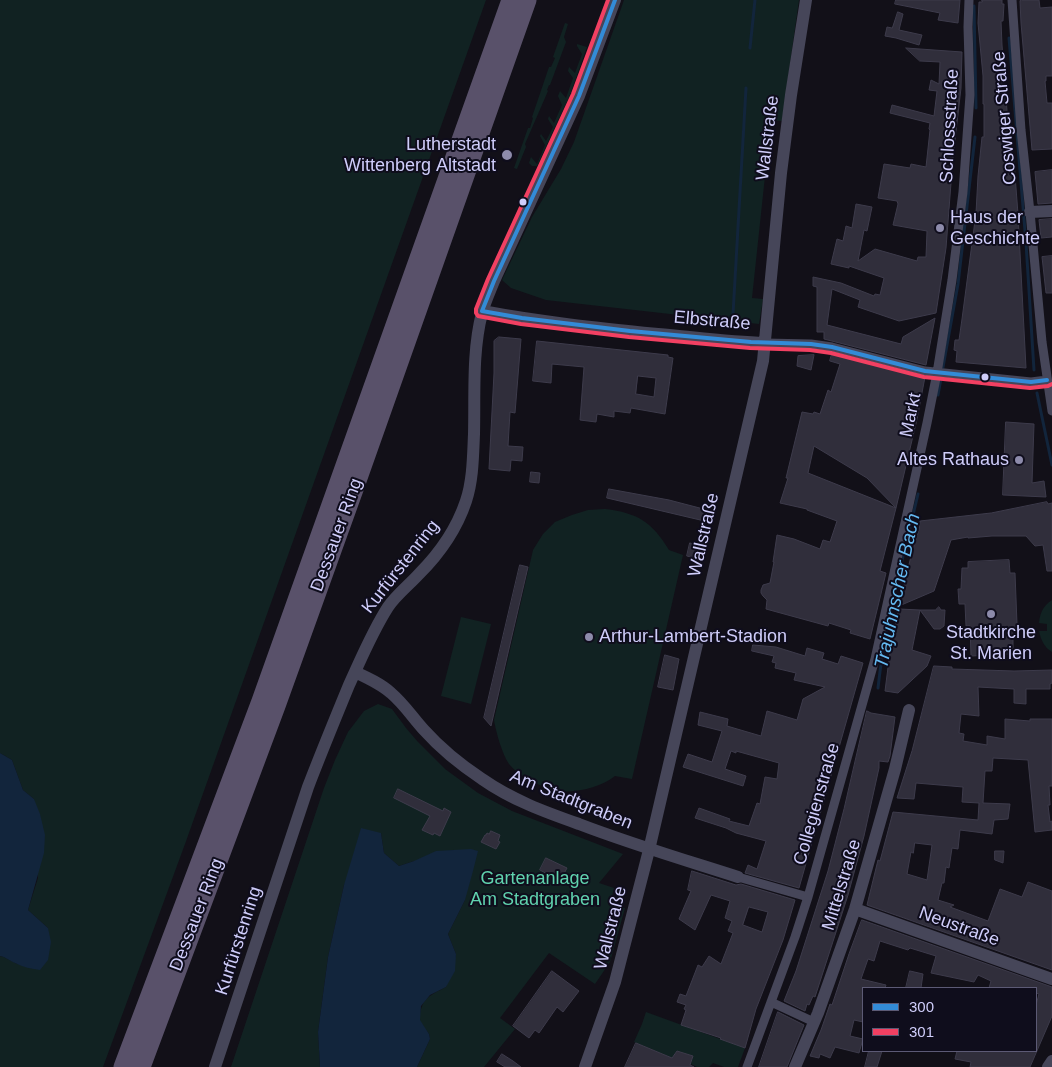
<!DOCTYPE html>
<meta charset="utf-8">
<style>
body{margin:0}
#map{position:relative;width:1052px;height:1067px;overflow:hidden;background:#121018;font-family:Arial,sans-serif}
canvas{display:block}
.legend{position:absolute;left:862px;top:987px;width:175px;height:65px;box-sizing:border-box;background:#0f0d1c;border:1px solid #5c5a75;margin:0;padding:6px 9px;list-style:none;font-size:15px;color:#cfcdfa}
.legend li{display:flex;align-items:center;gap:10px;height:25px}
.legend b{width:25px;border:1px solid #5c5a75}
</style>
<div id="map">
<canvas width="1052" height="1067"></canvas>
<ul class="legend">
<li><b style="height:6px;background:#338bd7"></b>300</li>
<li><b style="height:6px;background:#f24062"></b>301</li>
</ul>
</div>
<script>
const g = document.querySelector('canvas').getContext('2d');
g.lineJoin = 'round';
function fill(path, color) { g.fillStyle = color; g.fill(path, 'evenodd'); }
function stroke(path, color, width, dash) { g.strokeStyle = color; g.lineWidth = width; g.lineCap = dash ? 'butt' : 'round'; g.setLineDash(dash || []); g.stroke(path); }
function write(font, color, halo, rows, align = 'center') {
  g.font = font + ' Arial,sans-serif'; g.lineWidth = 4; g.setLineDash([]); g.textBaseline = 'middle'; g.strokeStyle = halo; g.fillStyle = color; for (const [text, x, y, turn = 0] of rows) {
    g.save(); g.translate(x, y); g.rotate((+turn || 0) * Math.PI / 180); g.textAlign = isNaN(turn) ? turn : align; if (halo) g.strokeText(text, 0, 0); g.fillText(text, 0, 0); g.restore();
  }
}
fill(new Path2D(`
 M0,0H486L185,844L103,1067H0V956L4,957L17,964L48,928L28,910L38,878L34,799L23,790L12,760L0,753Z
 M624,0H799L782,121L771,120L752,298L763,299L759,324L546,300L511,288L502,280L532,217L561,169L574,142Z
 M565,23L568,24L564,37L566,42L550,85H549L547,90L548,91L525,144L526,147L517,169L514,168L528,128H530L533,118L532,117L549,67H551L555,58L553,57Z
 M577,44L587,47L570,95L537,166H532L529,163L531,157L537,164L545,145L540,136L541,134L546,141L553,127L548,119L549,116L554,123L562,105L558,96L560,91L566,98L573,78L568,71L569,67L575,73L582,54L577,46Z
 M605,509C638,513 652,522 669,550L683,555L632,779L615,776C601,787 578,793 560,791C546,790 517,775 509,764C502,754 496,732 494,720L533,550L543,534L555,522L572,515L588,510Z
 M1052,600V652C1044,647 1041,640 1039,631H1047V624L1039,623C1040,613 1043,606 1052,600Z
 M461,617L491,624L471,704L441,696Z
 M378,704L392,709L406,728L418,742L445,769L478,793L512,811L623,854L599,883L614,888L610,905L625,908L610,962L595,984L549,953L500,1018L515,1029L484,1067H417L430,1039L429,1034L419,1020C422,998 427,997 446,987L456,954L448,934L465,900L414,861L399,866L384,853L381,833L344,885L328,957L318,1032L320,1067H231L324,788L335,760L348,732L364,711Z
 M646,1012L745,1048L738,1067H724L713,1063L709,1067H697L691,1064L693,1056L677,1051L672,1058L634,1042L642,1024Z`), '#122');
fill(new Path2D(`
 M0,753L12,760L23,790L34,799L40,814L45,835L44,853L28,910L48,928L51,942L48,960L40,970C32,969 23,967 15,963C10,961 6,957 0,956Z
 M361,828L381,833L384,853L399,866L414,861L436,851L471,849L478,851L473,871L465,900L448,934L456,954L455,971L446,987L430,995L421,1006L420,1020L429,1034L430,1039L417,1067H320L318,1032L328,957L344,885Z`), '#12253c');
stroke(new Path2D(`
 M974,6L976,108
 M1009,38L1026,243L1034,370
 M750,48L755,0
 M733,314L746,88
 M1037,393L1052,465
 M938,395L958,284L975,137
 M878,688C885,622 903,559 918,494`), '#12253c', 3);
const building = new Path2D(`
 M896,0H960L958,23L938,20L940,13L895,4Z
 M982,0H1002V4H1004L1003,21H1001L1002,45L1009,137L1014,162L1018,214L1026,368L956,362L957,351L954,350L955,340H959L962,319L976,213L978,176L982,137H984V104H983V76L978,23L979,2H982Z
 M1022,0H1039L1040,8L1052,7V76H1046V81H1045L1047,103H1052V149L1032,150L1021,23L1020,1Z
 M898,12L903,14L899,30L922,35L919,45L896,38L885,36L887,27L892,28Z
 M906,48L962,52L961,88L953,157L946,248L936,313L899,321L858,307L860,300L832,289L827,325L901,344L903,337L935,318L926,365L824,339V332H817V287L813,286V277L841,283L874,296L875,294L880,295L884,278L849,266V268L831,264L837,239L843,241L846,226L852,228L856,204L872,207L867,231L864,230L858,261L875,249L917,261L918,257H926L927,231L893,225L898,204L897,201L878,198L884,164L910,168L911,164L926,167L930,130L929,129L930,123L890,113L892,105L934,116L937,91L929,90L931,80L939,84L940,62L920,61Z
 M1052,170V203L1038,204L1035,172Z
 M1052,219V237L1041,238L1039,220Z
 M1052,256V293H1046L1042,257Z
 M499,337L521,339L515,413L510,412L508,446L523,447L522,461L511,460L510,471L489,469L494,373V341Z
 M537,341L668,355V357L673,358L665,414L631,408L630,413L614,411V417L597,414L596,422L580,420L584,367L552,364L551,383L533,381ZM638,376L656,378L654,397L636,394Z
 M832,354L925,377L917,419L896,508L867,478L814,446L808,473L896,508L880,571L886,573L870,639L850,633L851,630L829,623L828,626L766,609L767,600L763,596L761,593V590L763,585L770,583L774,562H773L777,535L794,539L820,549L823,540L830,542L837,521L807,510V509L780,503L788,478H786L802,412L813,414L814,412L820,414L828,390L831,392L840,364L830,361Z
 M814,355L811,370L797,366L798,356Z
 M1006,422L1034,424L1032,483L1044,481L1046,497L1003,495Z
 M531,472L540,473L539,483L530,482Z
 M609,489L669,500L715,512L713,523L607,498Z
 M1047,502L1048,504L1052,503V571H1047L1043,545L1035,546L1026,536H992L968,538V537L951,540L934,591L899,606L912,552L919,530L920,521L991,513Z
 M690,543L701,546L698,559L687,556Z
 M1009,560L1010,573H1015L1017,624L1021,627L1013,636V654L971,656L970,626H966L965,604H959L958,589H961L962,568H968V562Z
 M520,565L528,567L491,726L484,718Z
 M939,607L941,610H945L944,626L940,629H934L920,610H935Z
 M899,609L920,610L912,650L931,656L927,666L898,693L885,691L891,644Z
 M753,645L776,647L805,656L807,648L824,653L822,659L838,664L841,656L863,663L799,888L745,873L748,865L757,869L766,841L736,833L726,828L695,818L699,808L730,819L729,821L749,826L757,803L760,804L765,777L777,779L779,763L736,751V753L731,751L725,769L746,776L743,786L683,767L688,754L712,762L722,731L698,725L700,712L728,719L727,726L761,736L767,711L797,720L803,699L825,687L794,680L796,673L775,668L776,663L772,662L774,656L752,651Z
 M665,655L679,659L673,690L658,687Z
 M934,666L952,667V669L1014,671L1052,670V683L1050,684V689H1026V704L1014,703V689L978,687L979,716L961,714L959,733L964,734L963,741L987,745V736L1005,739V719L1030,721V719H1052V786H1049L1050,805H1048L1050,822L1052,821V830L1035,832L1028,760L993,758L992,771H985L983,803L1010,804L1008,819L994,820L992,834L960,830L958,849L952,848L949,868L946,867L944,883H942L938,900L954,905L950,907L988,921L1000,889L1022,897L1028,882L1052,891V970L867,905L878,860L880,861L893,812L978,820L979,803L962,802L963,787L916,783L914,799L897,798L912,751ZM915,843L932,845L927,880L907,874L911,852L913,853Z
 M867,711L871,713L895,717L890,756L888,762L879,761V768L864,836L848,895L815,997L813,996L809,1005L807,1004L805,1011L784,1001L796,971L828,871L844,809Z
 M398,789L443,811L444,808L451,812L440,836L434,833L433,835L422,830L430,816L394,798Z
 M491,831L500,835L498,841L500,842L496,849L481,842L485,835H486L487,833L489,834Z
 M995,851H1004L1003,863L995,860Z
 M546,858L567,868L560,881L540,870Z
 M692,871L736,885L741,884L795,900L783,940L756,1009L745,1048L720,1039L721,1038L681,1025L686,1010L684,1009L686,1005L677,1002L680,994L686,996L698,965L702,967L709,956L721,964L733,933L728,931L732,921L725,918L730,901L711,895L695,930L679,919L691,891L688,890ZM749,907L768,912L762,932L743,925Z
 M862,920L1052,987V1016L1030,1067H970L971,1062L955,1059L957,1051H1036V1005L1039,994L1036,993V988H989L991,981L978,975L974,982L931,973L936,956L910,948L908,950L880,941L874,961L868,959L861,979L886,985L885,988H863V1022L854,1020L850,1036L863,1039L859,1053L835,1047L830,1058L820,1054L819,1058L810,1056L821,1030L830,1004L832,1005L849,954Z
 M552,971L579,991L563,1012L557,1007L539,1033L535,1030L529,1038L513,1026Z
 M910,971L923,974L921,988H906Z
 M778,1012L804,1025L787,1067H759Z
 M636,1043L672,1058L677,1051L693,1056L690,1065L694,1067H625Z
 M869,1051H882L877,1067H865Z
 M502,1054L513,1061L521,1067H505L497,1062Z`);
fill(building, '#302e3b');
stroke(building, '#3d3b4b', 1);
stroke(new Path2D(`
 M1012,0L1021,130L1030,212L1042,342L1052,411
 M765,343L811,344L832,347L925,371L1031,382L1047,380
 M738,877L808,897
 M771,1002L814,1022
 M747,1067L795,937L808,897L875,659L927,423L937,373L952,280L963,192L970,95L968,27L969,0`), '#464659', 9);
stroke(new Path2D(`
 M1030,212L1052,211
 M482,311C540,322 599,328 658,334C693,337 729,342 765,343
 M355,672C368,678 381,684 391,693C404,704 413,718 424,730C441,749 461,765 482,779C512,800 545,812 579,824C631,844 685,860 738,877
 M855,909L1052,979
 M215,1067L308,787C321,753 335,719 349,685C361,659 372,632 388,607C396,595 409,585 419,574C439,554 457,528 466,501C473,480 473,456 474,434C475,394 472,352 482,313C485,302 490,291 494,281L579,96L615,0
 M585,1067L615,982L649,850L763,361L781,173L791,95L806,0
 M795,1067L818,1013L855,909L895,769L909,710
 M1048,1067L1052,1061`), '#464659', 12);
stroke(new Path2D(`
 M123,1067L261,701L511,0
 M141,1067L276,706L353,492L527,0`), '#59516a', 19);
stroke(new Path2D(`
 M482,311L522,318L630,331L751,342L811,344L832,347L925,371L1031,382L1047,380
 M482,311L494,281L579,96L615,0`), '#338bd7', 4);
stroke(new Path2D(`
 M608,0L573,94L488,279L476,309V313L478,316L521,324L629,337L750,348L810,350L831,353L924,377L1030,388L1048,386L1052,384`), '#f24062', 4);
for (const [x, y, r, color] of [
 [507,155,6,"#8d8bab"],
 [523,202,4.5,"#cfcdfa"],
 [940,228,5,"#8d8bab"],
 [985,377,4.5,"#cfcdfa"],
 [1019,460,5,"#8d8bab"],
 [991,614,5,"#8d8bab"],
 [589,637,5,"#8d8bab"]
]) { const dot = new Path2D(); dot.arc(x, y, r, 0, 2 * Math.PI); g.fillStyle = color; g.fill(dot); stroke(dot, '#0f0d1c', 2); }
write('18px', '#cfcdfa', '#0f0d1c', [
 ["Coswiger Straße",1005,118,-95],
 ["Schlossstraße",950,126,-87],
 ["Wallstraße",768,138,-83],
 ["Elbstraße",712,321,5],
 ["Markt",911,415,-78],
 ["Dessauer Ring",337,535,-70],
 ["Wallstraße",704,535,-77],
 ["Kurfürstenring",401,567,-52],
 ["Am Stadtgraben",571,800,22],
 ["Collegienstraße",817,804,-74],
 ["Mittelstraße",842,885,-73],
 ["Dessauer Ring",197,915,-69],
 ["Neustraße",959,927,20],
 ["Wallstraße",611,928,-76],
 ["Kurfürstenring",239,941,-72]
]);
write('18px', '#cfcdfa', '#0f0d1c', [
 ["Lutherstadt",496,145],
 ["Wittenberg Altstadt",496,166],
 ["Haus der",950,218,"left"],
 ["Geschichte",950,239,"left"],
 ["Altes Rathaus",1009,460],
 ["Stadtkirche",991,633,"center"],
 ["St. Marien",991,654,"center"],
 ["Arthur-Lambert-Stadion",599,637,"left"]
], 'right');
write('18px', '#60d2ae', '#0f0d1c', [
 ["Gartenanlage",535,879],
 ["Am Stadtgraben",535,900]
]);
write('italic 19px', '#64b9f1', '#0f0d1c', [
 ["Trajuhnscher Bach",898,591,-78]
]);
</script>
